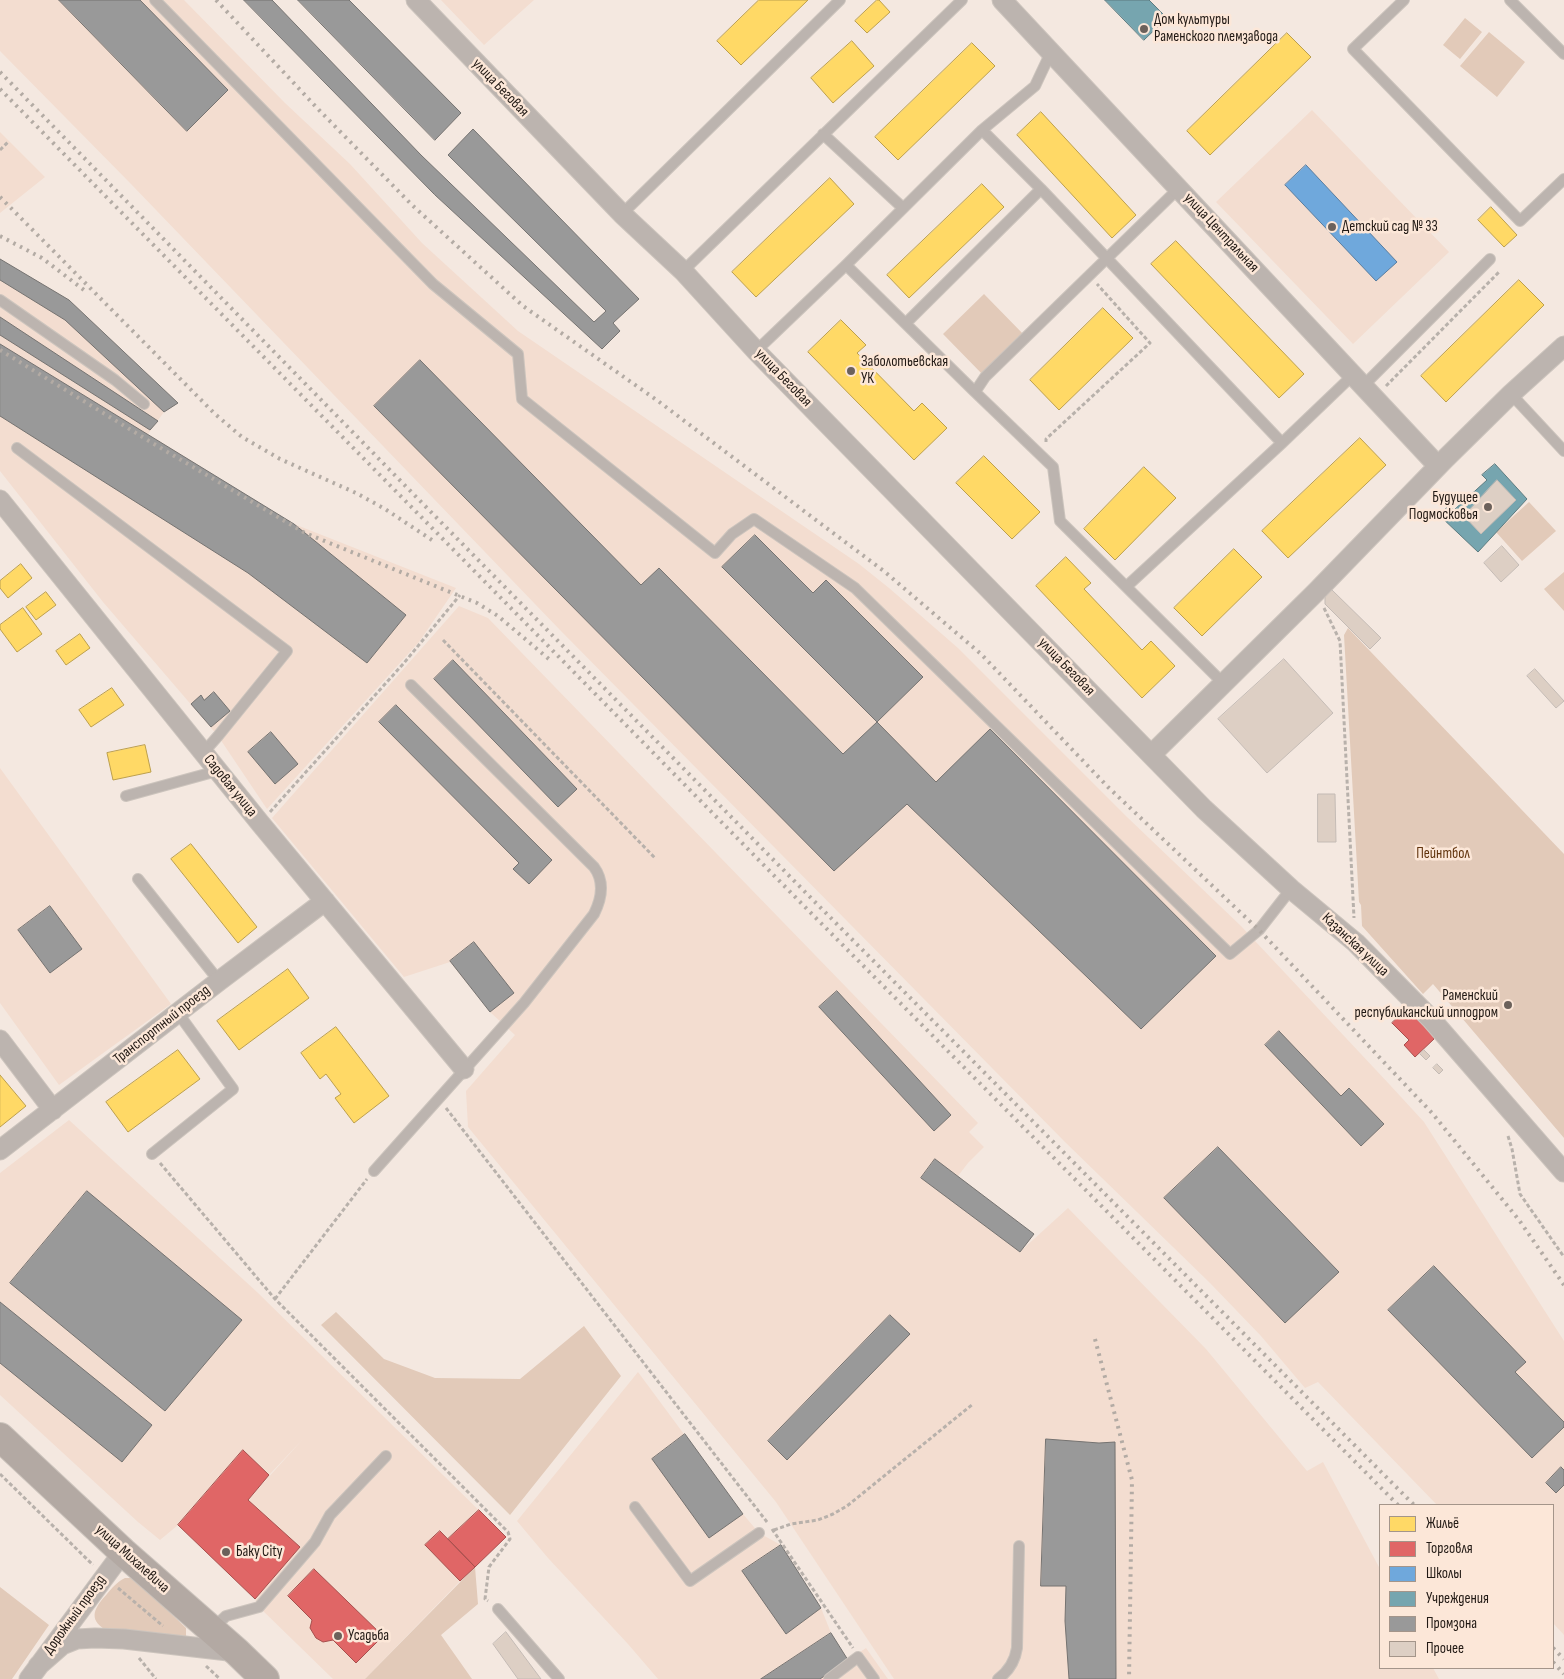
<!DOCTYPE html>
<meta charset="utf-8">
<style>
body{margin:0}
#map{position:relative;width:1564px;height:1679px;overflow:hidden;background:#f4e8e0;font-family:"Sofia Sans Condensed",sans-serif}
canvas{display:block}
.legend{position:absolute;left:1379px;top:1504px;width:175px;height:165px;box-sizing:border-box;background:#fce7d8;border:1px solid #a4958a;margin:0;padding:6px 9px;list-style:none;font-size:15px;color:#211914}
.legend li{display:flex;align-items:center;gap:10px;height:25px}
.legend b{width:25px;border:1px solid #a4958a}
</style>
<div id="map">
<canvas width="1564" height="1679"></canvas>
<ul class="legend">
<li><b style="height:14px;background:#ffd966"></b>Жильё</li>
<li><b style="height:14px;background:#e06666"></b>Торговля</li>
<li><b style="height:14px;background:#6fa8dc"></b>Школы</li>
<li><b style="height:14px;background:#76a5af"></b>Учреждения</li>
<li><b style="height:14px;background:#999"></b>Промзона</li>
<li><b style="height:14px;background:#ddcfc4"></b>Прочее</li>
</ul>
</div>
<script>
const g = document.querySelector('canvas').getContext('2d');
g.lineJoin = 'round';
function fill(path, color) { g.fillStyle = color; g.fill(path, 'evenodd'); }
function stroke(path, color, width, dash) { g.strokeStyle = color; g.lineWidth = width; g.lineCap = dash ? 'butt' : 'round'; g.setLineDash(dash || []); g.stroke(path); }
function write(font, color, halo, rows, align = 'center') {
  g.font = font + ' "Sofia Sans Condensed",sans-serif'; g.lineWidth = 5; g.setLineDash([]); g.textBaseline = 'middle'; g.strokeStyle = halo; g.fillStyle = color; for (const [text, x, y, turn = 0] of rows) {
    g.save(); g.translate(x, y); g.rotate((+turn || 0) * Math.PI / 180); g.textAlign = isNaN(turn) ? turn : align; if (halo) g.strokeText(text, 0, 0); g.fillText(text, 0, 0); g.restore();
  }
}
fill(new Path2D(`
 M0,0H184L285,103L350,164L422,243L518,331L859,564L889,588L958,648L1127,817L1241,926L1390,1085L1424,1122L1564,1341V1635L1553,1623V1505H1437L1318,1382L1305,1388L1261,1336L1210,1283L1065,1142L560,630L131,184L0,51Z
 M441,0H534L484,45Z
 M1312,110L1449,252L1353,344L1216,202Z
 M0,132L45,177L0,213Z
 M0,259L69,300L178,403L164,412L148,434L294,524L456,588L419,642L267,809L218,736L103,602L0,471Z
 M459,606L488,618L978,1123L969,1132L984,1147L968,1163L958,1176L1034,1234L1023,1249L1068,1208L1206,1349L1307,1471L1323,1462L1380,1569V1668H1433L1439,1679H894L776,1502L468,1127L466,1091L515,1035L490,1012L450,962L404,977L272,818Z
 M0,768L171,1004L59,1085L0,1003Z
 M69,1120L257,1292L506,1537L460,1581L365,1679H333L259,1607L255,1599L300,1547L248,1500L303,1439L269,1475L243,1451L178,1525L160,1540L138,1522L0,1395V1173Z
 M638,1372L743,1514L759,1533L781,1545L821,1608L831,1633L848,1660L866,1648L888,1679H821L830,1672L820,1679H658L628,1644L548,1558L517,1521Z`), '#f3ddd0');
fill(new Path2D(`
 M1465,18L1482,32L1460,59L1443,45Z
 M1489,32L1525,62L1497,97L1460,66Z
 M984,294L1027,338L985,377L943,334Z
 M1529,502L1556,531L1522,561L1496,532Z
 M1564,572V611L1544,589Z
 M1348,628L1564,854V1138L1433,984L1423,994L1362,926L1361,905L1359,902L1344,635Z
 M336,1312L384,1359L435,1378L520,1379L584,1326L621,1376L510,1515L321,1325Z
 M475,1567L478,1604L441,1635L472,1679H365Z
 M125,1578H131L137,1581L186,1628V1638L106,1630C87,1619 95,1607 107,1594C112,1588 117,1582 125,1578Z
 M0,1587L49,1625L12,1679H0Z`), '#e2cab9');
const homes = new Path2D(`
 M759,0H808L741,65L717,41Z
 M877,0H879L890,12L867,33L855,21Z
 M1287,33L1311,57L1210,155L1187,131Z
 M852,41L874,66L833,103L811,78Z
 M972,43L995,66L898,160L875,137Z
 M1041,112L1136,215L1112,238L1017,135Z
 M830,178L854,204L756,297L732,272Z
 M982,184L1004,207L909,298L887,275Z
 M1491,207L1517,235L1504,247L1478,220Z
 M1176,241L1304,374L1279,398L1151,264Z
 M1519,280L1544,305L1446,402L1421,376Z
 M1103,308L1133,338L1059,410L1030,380Z
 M841,320L866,345L857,353L914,411L922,403L947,428L914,460L808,352Z
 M1360,438L1386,465L1288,558L1262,531Z
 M984,456L1040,512L1012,539L956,483Z
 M1144,467L1176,498L1115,560L1084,529Z
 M1234,549L1262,577L1202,636L1174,608Z
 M1066,557L1091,583L1084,589L1142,650L1151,641L1175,666L1142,698L1036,586Z
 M21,564L32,578L8,598L0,588V581Z
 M46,592L56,605L36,620L26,607Z
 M23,608L42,634L17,652L0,629V625Z
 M80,634L90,648L66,665L56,651Z
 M112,688L124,705L91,727L79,710Z
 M145,745L151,772L113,780L107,753Z
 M191,844L257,927L238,943L171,859Z
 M288,969L309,998L239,1050L217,1021Z
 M336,1027L389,1096L354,1123L335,1098L341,1094L326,1074L320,1079L301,1053Z
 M178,1050L200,1079L128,1132L106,1102Z
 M0,1075L26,1106L0,1127Z`);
fill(homes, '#ffd966');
stroke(homes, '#bc9f4d', 1);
const shops = new Path2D(`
 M1409,1007L1433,1033L1434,1039L1415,1057L1404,1045L1409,1040L1392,1023Z
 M243,1450L269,1475L248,1500L300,1547L255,1599L178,1525Z
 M479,1510L506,1537L475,1567L448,1539Z
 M440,1531L475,1567L460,1581L425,1545Z
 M314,1569L383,1636L356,1663L333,1640L323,1642L316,1638L310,1628L312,1620L288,1596Z`);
fill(shops, '#e06666');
stroke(shops, '#a74f4d', 1);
const schools = new Path2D(`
 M1306,165L1397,262L1376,281L1285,185Z`);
fill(schools, '#6fa8dc');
stroke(schools, '#587da0', 1);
const public = new Path2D(`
 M1105,0H1149L1167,18L1144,40Z
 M1495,464L1527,499L1478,552L1439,515L1449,505L1454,510L1487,480L1482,475Z`);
fill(public, '#76a5af');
stroke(public, '#5c7b80', 1);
const industry = new Path2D(`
 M59,0H140L228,90L187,131Z
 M244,0H272L421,155L594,322L606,311L448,155L473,129L639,299L613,323L620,331L602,349L435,195Z
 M298,0H349L461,113L435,140Z
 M0,259L69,300L178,403L164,412L65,320L0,280Z
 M0,317L158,421L150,430L0,335Z
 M0,344L294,524L406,615L367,663L248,573L0,416Z
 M420,360L641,585L659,568L843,754L877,722L936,782L990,729L1216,956L1141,1029L907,804L834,871L374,406Z
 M755,535L813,593L826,580L923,677L877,722L722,567Z
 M453,660L577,789L558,807L434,679Z
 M214,692L230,711L211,727L191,704L201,695L204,700Z
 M396,705L552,860L529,884L513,869L519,863L379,722Z
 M271,732L298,764L275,784L248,752Z
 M50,906L82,949L50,973L18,930Z
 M474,942L514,993L490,1012L450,961Z
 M837,991L951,1115L934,1131L819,1007Z
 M1279,1031L1341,1096L1349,1088L1384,1124L1361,1146L1265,1045Z
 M1218,1147L1339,1272L1285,1323L1164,1198Z
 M935,1159L1034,1234L1020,1252L921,1178Z
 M87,1191L242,1320L165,1411L10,1283Z
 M1434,1266L1526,1362L1515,1372L1564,1422V1427L1532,1458L1388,1310Z
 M0,1302L152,1425L122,1462L0,1363Z
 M890,1315L910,1334L787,1460L768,1441Z
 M685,1434L743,1514L709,1538L652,1459Z
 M1046,1439L1099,1443L1115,1442L1116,1679H1069L1065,1621L1066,1586H1041Z
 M1561,1467L1564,1470V1485L1556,1493L1546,1483Z
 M781,1545L821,1608L786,1634L742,1571Z
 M831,1633L848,1660L820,1679H761Z`);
fill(industry, '#999');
stroke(industry, '#757371', 1);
const building = new Path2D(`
 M1497,480L1516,500L1481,534L1464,516Z
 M1502,546L1519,565L1501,582L1484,563Z
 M1332,590L1381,638L1370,649L1325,604V597Z
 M1284,659L1333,713L1267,773L1218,719Z
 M1535,669L1564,701L1556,708L1527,676Z
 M1318,794H1335L1336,842H1318Z
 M1424,1050L1430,1056L1426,1060L1420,1054Z
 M1437,1064L1443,1070L1439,1074L1433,1068Z
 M506,1632L541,1679H518L493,1644Z`);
fill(building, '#ddcfc4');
stroke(building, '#c4bbb5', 1);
const lane = new Path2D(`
 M155,0L433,284L518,354L522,399L715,553L732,534L754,519L855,588L1230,954L1259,930L1291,889
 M1404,0L1353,49L1520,221L1564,179
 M1510,0L1564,54
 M982,130L1041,189L1282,443
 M823,134L903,208
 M622,214L840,0
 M846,265L975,392L985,377L1179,188
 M683,271L962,0
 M0,300L115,380L144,404
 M906,323L1041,189
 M756,351L846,265L982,130L1035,86L1051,52
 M1363,386L1490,259
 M975,392L1053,467L1060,521L1224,684
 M1511,394L1564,451
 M17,448L287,651L218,736L203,753
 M1127,586L1282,443L1353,375
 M126,796L217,771
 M138,879L219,981
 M152,1154L233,1089L178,1013
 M374,1171L524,1003L594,914C602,898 605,882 594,867L411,685
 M635,1507L690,1581L759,1533
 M498,1609L559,1679
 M212,1629L226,1616L259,1607L315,1542L330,1515L386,1456
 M829,1679L858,1657L874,1679
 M998,1679C1009,1671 1015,1661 1017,1648L1019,1546`);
const street = new Path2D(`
 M416,0L622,214L683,271L756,351L1204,809L1291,889L1356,943L1431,1019L1564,1172
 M1002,0L1438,466
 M0,500L260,823L464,1069
 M1152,754L1316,592L1446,458L1511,394L1564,346
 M0,1040L53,1110
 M0,1150L219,981L325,901
 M38,1666L62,1645L77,1639L95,1638L124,1639L237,1652
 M29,1679L123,1552`);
const secondary = new Path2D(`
 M0,1437L123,1552L237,1652L265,1679`);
stroke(lane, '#ccc4bd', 12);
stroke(street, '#ccc4bd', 21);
stroke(secondary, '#ccc4bd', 30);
stroke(new Path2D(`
 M0,150L9,141
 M1386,386L1500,271
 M1046,442V439L1150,343L1097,284
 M1324,608L1340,641L1354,918
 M443,640L655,858
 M270,812L404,663L460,595
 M446,1108L767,1522
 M1508,1136L1512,1149L1520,1194L1564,1257
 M160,1163L275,1299L508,1532L510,1539L489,1567L485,1599L488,1601
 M275,1299L367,1179
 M0,1474L93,1565
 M772,1529L853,1648
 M774,1530L791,1524L818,1520L833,1514L847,1506L973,1404
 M118,1588L163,1626
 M139,1658L156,1679
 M206,1666L220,1679`), '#b8b1ab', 3, [4, 2.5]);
stroke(lane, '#bcb4af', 10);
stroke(street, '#bcb4af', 19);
stroke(secondary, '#b3a9a3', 28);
stroke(new Path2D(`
 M216,0L319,110L412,205L523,306L658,401L885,572L981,654L1108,787L1259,930L1432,1113L1519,1220L1564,1285
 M0,72L428,509L814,901L1414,1505
 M0,89L807,909L1398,1505
 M0,197L215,414L242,437L280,459L356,493L385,509L432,540
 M0,236L42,258L84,290
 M0,350L154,444L305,533L477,603L498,616L550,660
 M1095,1339L1132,1480L1129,1679
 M1553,1648L1564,1659
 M1553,1662L1564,1674`), '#b3aba4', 4, [2.5, 5]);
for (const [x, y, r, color] of [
 [1144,29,5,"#6b615b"],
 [1332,227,5,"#6b615b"],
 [851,371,5,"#6b615b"],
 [1488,507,5,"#6b615b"],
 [1508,1005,5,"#6b615b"],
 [226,1552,5,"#6b615b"],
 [338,1636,5,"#6b615b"]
]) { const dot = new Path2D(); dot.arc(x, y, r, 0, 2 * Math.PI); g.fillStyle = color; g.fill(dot); stroke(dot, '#fce7d8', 2); }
write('15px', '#211914', '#fce7d8', [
 ["Дом культуры",1154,20],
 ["Раменского племзавода",1154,37],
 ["Детский сад № 33",1342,227],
 ["Заболотьевская",861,362],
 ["УК",861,379],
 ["Будущее",1478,498,"right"],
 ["Подмосковья",1478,515,"right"],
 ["Раменский",1498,996,"right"],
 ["республиканский ипподром",1498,1013,"right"],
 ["Баку City",236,1552],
 ["Усадьба",348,1636]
], 'left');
write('15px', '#211914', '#fce7d8', [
 ["улица Беговая",500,88,46],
 ["улица Центральная",1221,233,47],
 ["улица Беговая",783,378,46],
 ["улица Беговая",1066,667,46],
 ["Садовая улица",230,786,51],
 ["Казанская улица",1355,945,43],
 ["Транспортный проезд",162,1025,-38],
 ["улица Михалевича",132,1559,42],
 ["Дорожный проезд",75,1615,-54]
]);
write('15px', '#62340d', '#fce7d8', [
 ["Пейнтбол",1443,854]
]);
</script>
